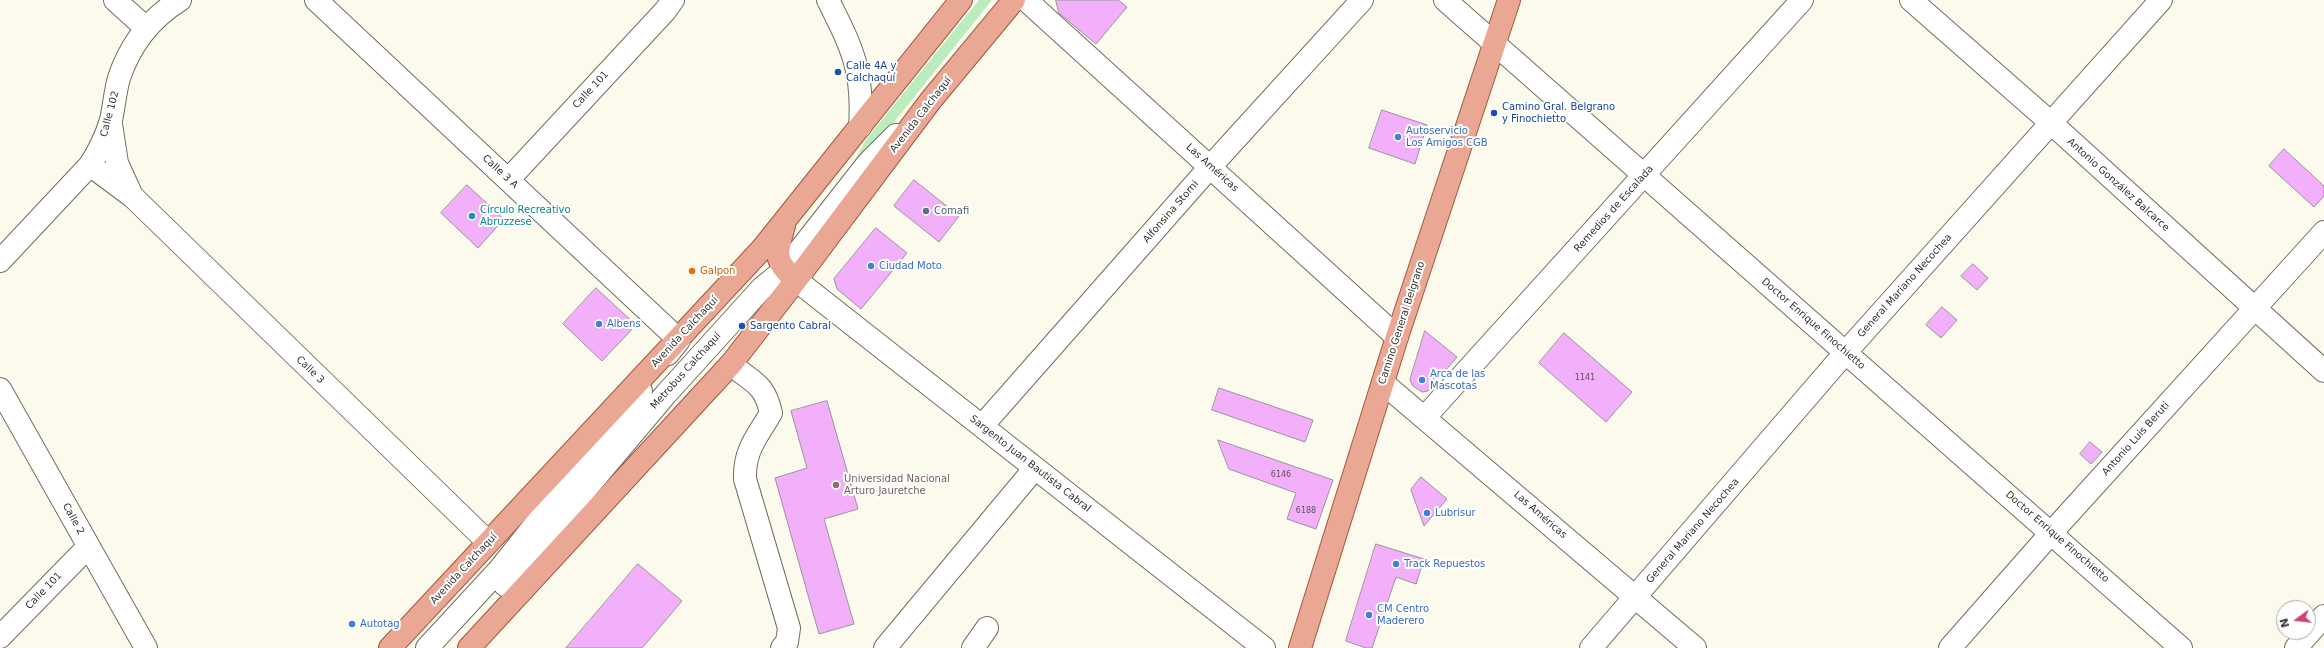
<!DOCTYPE html>
<meta charset="utf-8">
<style>
body{margin:0}
#map{position:relative;width:2324px;height:648px;overflow:hidden;background:#fcfaec;font-family:"DejaVu Sans",sans-serif}
canvas{display:block}
.north{position:absolute;left:2276px;top:600px;width:40px;height:40px;box-sizing:border-box;background:#fff;border:1px solid #adadab;border-radius:50%;rotate:255deg;font-size:11px;font-weight:700;line-height:16px;text-align:center;color:#32312c}
.north::after{content:'';display:block;margin:auto;width:14px;height:18px;background:#cd4176;clip-path:polygon(50% 0,100% 100%,50% 72%,0 100%)}
</style>
<div id="map">
<canvas width="2324" height="648"></canvas>
<div class="north">N</div>
</div>
<script>
const g = document.querySelector('canvas').getContext('2d');
g.lineJoin = 'round';
function fill(path, color) { g.fillStyle = color; g.fill(path, 'evenodd'); }
function stroke(path, color, width, dash) { g.strokeStyle = color; g.lineWidth = width; g.lineCap = dash ? 'butt' : 'round'; g.setLineDash(dash || []); g.stroke(path); }
function write(font, color, halo, rows, align = 'center') {
  g.font = font + ' "DejaVu Sans",sans-serif'; g.lineWidth = 4; g.setLineDash([]); g.textBaseline = 'middle'; g.strokeStyle = halo; g.fillStyle = color; for (const [text, x, y, turn = 0] of rows) {
    g.save(); g.translate(x, y); g.rotate((+turn || 0) * Math.PI / 180); g.textAlign = isNaN(turn) ? turn : align; if (halo) g.strokeText(text, 0, 0); g.fillText(text, 0, 0); g.restore();
  }
}
fill(new Path2D(`
 M979,0H992L862,162L792,244C815,209 848,179 865,141Z`), '#baecbd');
const building = new Path2D(`
 M1056,0H1118L1127,7L1096,44L1059,13Z
 M1382,110L1427,125L1415,164L1369,148Z
 M2284,149L2324,186V196L2314,207L2269,166Z
 M914,180L959,216L939,242L894,206Z
 M467,185L504,219L478,248L441,213Z
 M876,228L907,253L861,309L837,289L834,279Z
 M1973,264L1988,278L1977,290L1961,276Z
 M596,288L636,325L602,361L563,324Z
 M1942,307L1957,320L1941,338L1926,325Z
 M1425,331L1457,357L1428,391L1422,392L1413,386L1410,380Z
 M1564,333L1632,392L1606,422L1539,363Z
 M1219,388L1313,420L1305,442L1212,410Z
 M827,401L858,509L824,519L854,624L819,634L775,478L807,468L791,411Z
 M1218,440L1333,480L1316,529L1287,519L1296,493L1229,469Z
 M2090,442L2102,452L2091,464L2080,454Z
 M1421,477L1447,499L1424,526L1411,490Z
 M1376,544L1424,559L1416,584L1396,577L1372,648H1366L1346,641Z
 M638,564L682,601L642,648H566Z`);
fill(building, '#f2b0fb');
stroke(building, '#9b929c', 1);
const minor = new Path2D(`
 M115,0L146,28
 M316,0L679,340L668,354
 M828,0C852,48 864,71 860,127
 M1026,0L1397,337
 M1445,0L2181,648
 M1911,0L2050,122L2324,371
 M111,124L117,163L132,196
 M90,165L133,197L488,542
 M508,180L665,11L673,0
 M0,261L90,165C99,151 106,137 111,120C114,107 115,92 119,78C130,45 151,18 180,0
 M796,280L1264,648
 M731,364C752,383 764,382 771,413C757,437 744,450 745,479L789,628L787,642L782,648
 M1383,383L1695,648
 M0,389L146,648
 M1425,417L1802,0
 M982,426L1210,167L1362,0
 M505,585L666,394L762,288L784,270L868,163L896,135
 M0,637L88,547
 M427,648L499,570L641,391
 M885,648L1035,468
 M973,648L987,628
 M1591,648L1845,353L2161,0
 M1950,648L2052,532L2324,232
 M2296,648L2324,616`);
const major = new Path2D(`
 M784,226C776,253 773,261 796,280
 M390,648L762,249L961,0
 M469,648L731,364L796,280L931,100L1014,0
 M1300,648L1397,337L1509,0`);
stroke(minor, '#706e62', 24);
stroke(major, '#a05841', 24);
stroke(minor, '#fff', 22);
stroke(major, '#e9a794', 22);
for (const [x, y, r, color] of [
 [838,72,4,"#1a4fb4"],
 [1494,113,4,"#1a4fb4"],
 [1398,137,4,"#3f7fe0"],
 [926,211,4,"#5c6f8a"],
 [472,216,4,"#0f9aa8"],
 [871,266,4,"#3f7fe0"],
 [692,271,4,"#e8710a"],
 [599,324,4,"#3f7fe0"],
 [742,326,4,"#1a4fb4"],
 [1422,380,4,"#3f7fe0"],
 [836,485,4,"#8d6e63"],
 [1427,513,4,"#3f7fe0"],
 [1396,564,4,"#3f7fe0"],
 [1369,615,4,"#3f7fe0"],
 [352,624,4,"#3f7fe0"]
]) { const dot = new Path2D(); dot.arc(x, y, r, 0, 2 * Math.PI); g.fillStyle = color; g.fill(dot); stroke(dot, '#fff', 1.5); }
write('8px', '#625160', null, [
 ["1141",1585,378],
 ["6146",1281,475],
 ["6188",1306,511]
]);
write('10px', '#164399', '#fff', [
 ["Calle 4A y",846,66],
 ["Calchaquí",846,78],
 ["Camino Gral. Belgrano",1502,107],
 ["y Finochietto",1502,119],
 ["Sargento Cabral",750,326]
], 'left');
write('10px', '#32312c', '#fff', [
 ["Calle 101",591,90,-47],
 ["Calle 102",110,114,-75],
 ["Avenida Calchaquí",921,115,-52],
 ["Las Américas",1212,168,42],
 ["Calle 3 A",500,172,43],
 ["Antonio González Balcarce",2118,185,42],
 ["Remedios de Escalada",1614,209,-48],
 ["Alfonsina Storni",1171,212,-49],
 ["General Mariano Necochea",1905,286,-48],
 ["Camino General Belgrano",1402,323,-72],
 ["Doctor Enrique Finochietto",1813,324,41],
 ["Avenida Calchaquí",685,332,-47],
 ["Calle 3",310,370,44],
 ["Metrobus Calchaquí",686,371,-48],
 ["Antonio Luis Beruti",2136,439,-48],
 ["Sargento Juan Bautista Cabral",1030,464,38],
 ["Las Américas",1540,515,41],
 ["Calle 2",73,519,61],
 ["General Mariano Necochea",1693,531,-49],
 ["Doctor Enrique Finochietto",2057,537,41],
 ["Avenida Calchaquí",464,569,-47],
 ["Calle 101",44,591,-46]
]);
write('10px', '#366cbe', '#fff', [
 ["Autoservicio",1406,131],
 ["Los Amigos CGB",1406,143],
 ["Ciudad Moto",879,266],
 ["Albens",607,324],
 ["Arca de las",1430,374],
 ["Mascotas",1430,386],
 ["Lubrisur",1435,513],
 ["Track Repuestos",1404,564],
 ["CM Centro",1377,609],
 ["Maderero",1377,621],
 ["Autotag",360,624]
], 'left');
write('10px', '#0d838f', '#fff', [
 ["Círculo Recreativo",480,210],
 ["Abruzzese",480,222]
], 'left');
write('10px', '#4e5e75', '#fff', [
 ["Comafi",934,211]
], 'left');
write('10px', '#c56008', '#fff', [
 ["Galpon",700,271]
], 'left');
write('10px', '#785e54', '#fff', [
 ["Universidad Nacional",844,479],
 ["Arturo Jauretche",844,491]
], 'left');
</script>
